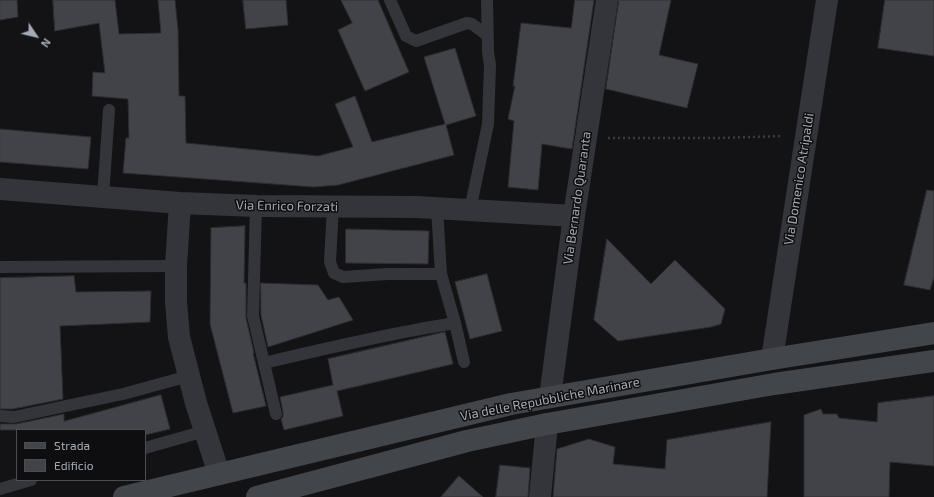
<!DOCTYPE html>
<style>
body{margin:0}
#map{position:relative;width:934px;height:497px;overflow:hidden;background:#131315;font-family:"Exo 2",sans-serif}
canvas{display:block}
.legend{position:absolute;left:16px;top:429px;width:130px;height:52px;box-sizing:border-box;background:#0e0e10;border:1px solid #4a4d52;margin:0;padding:5px 7px;list-style:none;font-size:12px;color:#a5abb5}
.legend li{display:flex;align-items:center;gap:8px;height:20px}
.legend b{width:20px;border:1px solid #4a4d52}
.north{position:absolute;left:16px;top:16px;width:40px;height:40px;-webkit-text-stroke:3px #0e0e10;paint-order:stroke;rotate:125deg;font-size:11px;font-weight:700;line-height:16px;text-align:center;color:#a5abb5}
.north::after{content:'';display:block;margin:auto;width:14px;height:18px;background:#a5abb5;clip-path:polygon(50% 0,100% 100%,50% 72%,0 100%)}
</style>
<div id="map">
<canvas width="934" height="497"></canvas>
<ul class="legend">
<li><b style="height:5px;background:#42454a"></b>Strada</li>
<li><b style="height:11px;background:#424348"></b>Edificio</li>
</ul>
<div class="north">N</div>
</div>
<script>
const g = document.querySelector('canvas').getContext('2d');
g.lineJoin = 'round';
function fill(path, color) { g.fillStyle = color; g.fill(path, 'evenodd'); }
function stroke(path, color, width, dash) { g.strokeStyle = color; g.lineWidth = width; g.lineCap = dash ? 'butt' : 'round'; g.setLineDash(dash || []); g.stroke(path); }
function write(font, color, halo, rows, align = 'center') {
  g.font = font + ' "Exo 2",sans-serif'; g.lineWidth = 3; g.setLineDash([]); g.textBaseline = 'middle'; g.strokeStyle = halo; g.fillStyle = color; for (const [text, x, y, turn = 0] of rows) {
    g.save(); g.translate(x, y); g.rotate((+turn || 0) * Math.PI / 180); g.textAlign = isNaN(turn) ? turn : align; if (halo) g.strokeText(text, 0, 0); g.fillText(text, 0, 0); g.restore();
  }
}
const building = new Path2D(`
 M0,0H17L18,17L0,20Z
 M53,0H115L119,34L161,33L158,0H175L178,30L179,96H185L186,143L318,156L353,147L335,104L355,96L372,142L445,124L424,57L455,48L476,116L446,125L454,155L338,185L314,187L123,173L126,138H129L128,99L92,96L93,72L105,73L99,23L55,31Z
 M243,0H286L288,25L246,29Z
 M341,0H378L409,72L365,91L338,30L352,23Z
 M575,0H594L572,149L542,144L538,190L508,187L514,121L508,119L515,86H513L521,23L571,28Z
 M619,0H671L659,55L698,64L687,108L606,89Z
 M885,0H934V56L878,48Z
 M0,129L91,137L88,169L0,162Z
 M927,190L934,191V277L930,290L904,285Z
 M245,226L244,283H246V318L254,353H253L266,406L233,413L210,324L211,228Z
 M346,229L429,231L428,264L346,263Z
 M607,239L651,284L675,260L725,309L721,324L711,327L618,341L594,320Z
 M487,274L502,331L470,339L455,282Z
 M74,276L76,292L151,291L150,322L60,326L63,399L13,409H0V278Z
 M261,283L318,285L328,300L339,297L353,320L268,347L261,315Z
 M445,332L453,364L337,391L343,416L284,430L281,419L283,417V412L280,397L333,385L328,359Z
 M161,395L170,429L145,435V430H0V424H16L64,414V421Z
 M934,396V466L890,462L889,497H804V415L821,409L823,414H837L839,418L877,422L878,403Z
 M771,422L767,497H553L557,449L589,439L615,447L613,464L665,469L667,440Z
 M500,465L530,468L528,497H496Z
 M459,476L483,497H441Z`);
fill(building, '#424348');
stroke(building, '#2d2d31', 1);
stroke(new Path2D(`
 M608,138H719L783,136`), '#3a3c41', 2.5, [2, 3]);
stroke(new Path2D(`
 M390,0L406,36L416,41L467,23L472,24L488,36
 M103,197L109,110
 M256,206L253,316L276,414
 M333,206L330,262L334,273L343,277L388,274H441
 M437,208L441,274L455,323
 M470,210L488,124L490,65L488,52L487,0
 M0,267L176,266
 M264,363C327,348 391,333 455,323L464,362
 M0,416L14,417L61,407L123,394L189,376
 M145,448L205,431
 M0,489L31,480`), '#34353a', 12);
stroke(new Path2D(`
 M0,189L180,203L256,206L416,207L574,216
 M180,203L176,266V302L179,337L196,403L219,474
 M772,359L827,0
 M550,397L574,216L607,0
 M540,497L547,424`), '#34353a', 22);
stroke(new Path2D(`
 M124,497L511,404L772,359L934,333
 M257,497L467,441L547,424L774,384L934,361`), '#42454a', 22);
write('13px', '#a5abb5', '#0e0e10', [
 ["Via Domenico Atripaldi",799,179,-81],
 ["Via Bernardo Quaranta",577,198,-82],
 ["Via Enrico Forzati",287,206,1],
 ["Via delle Repubbliche Marinare",550,399,-11]
]);
</script>
